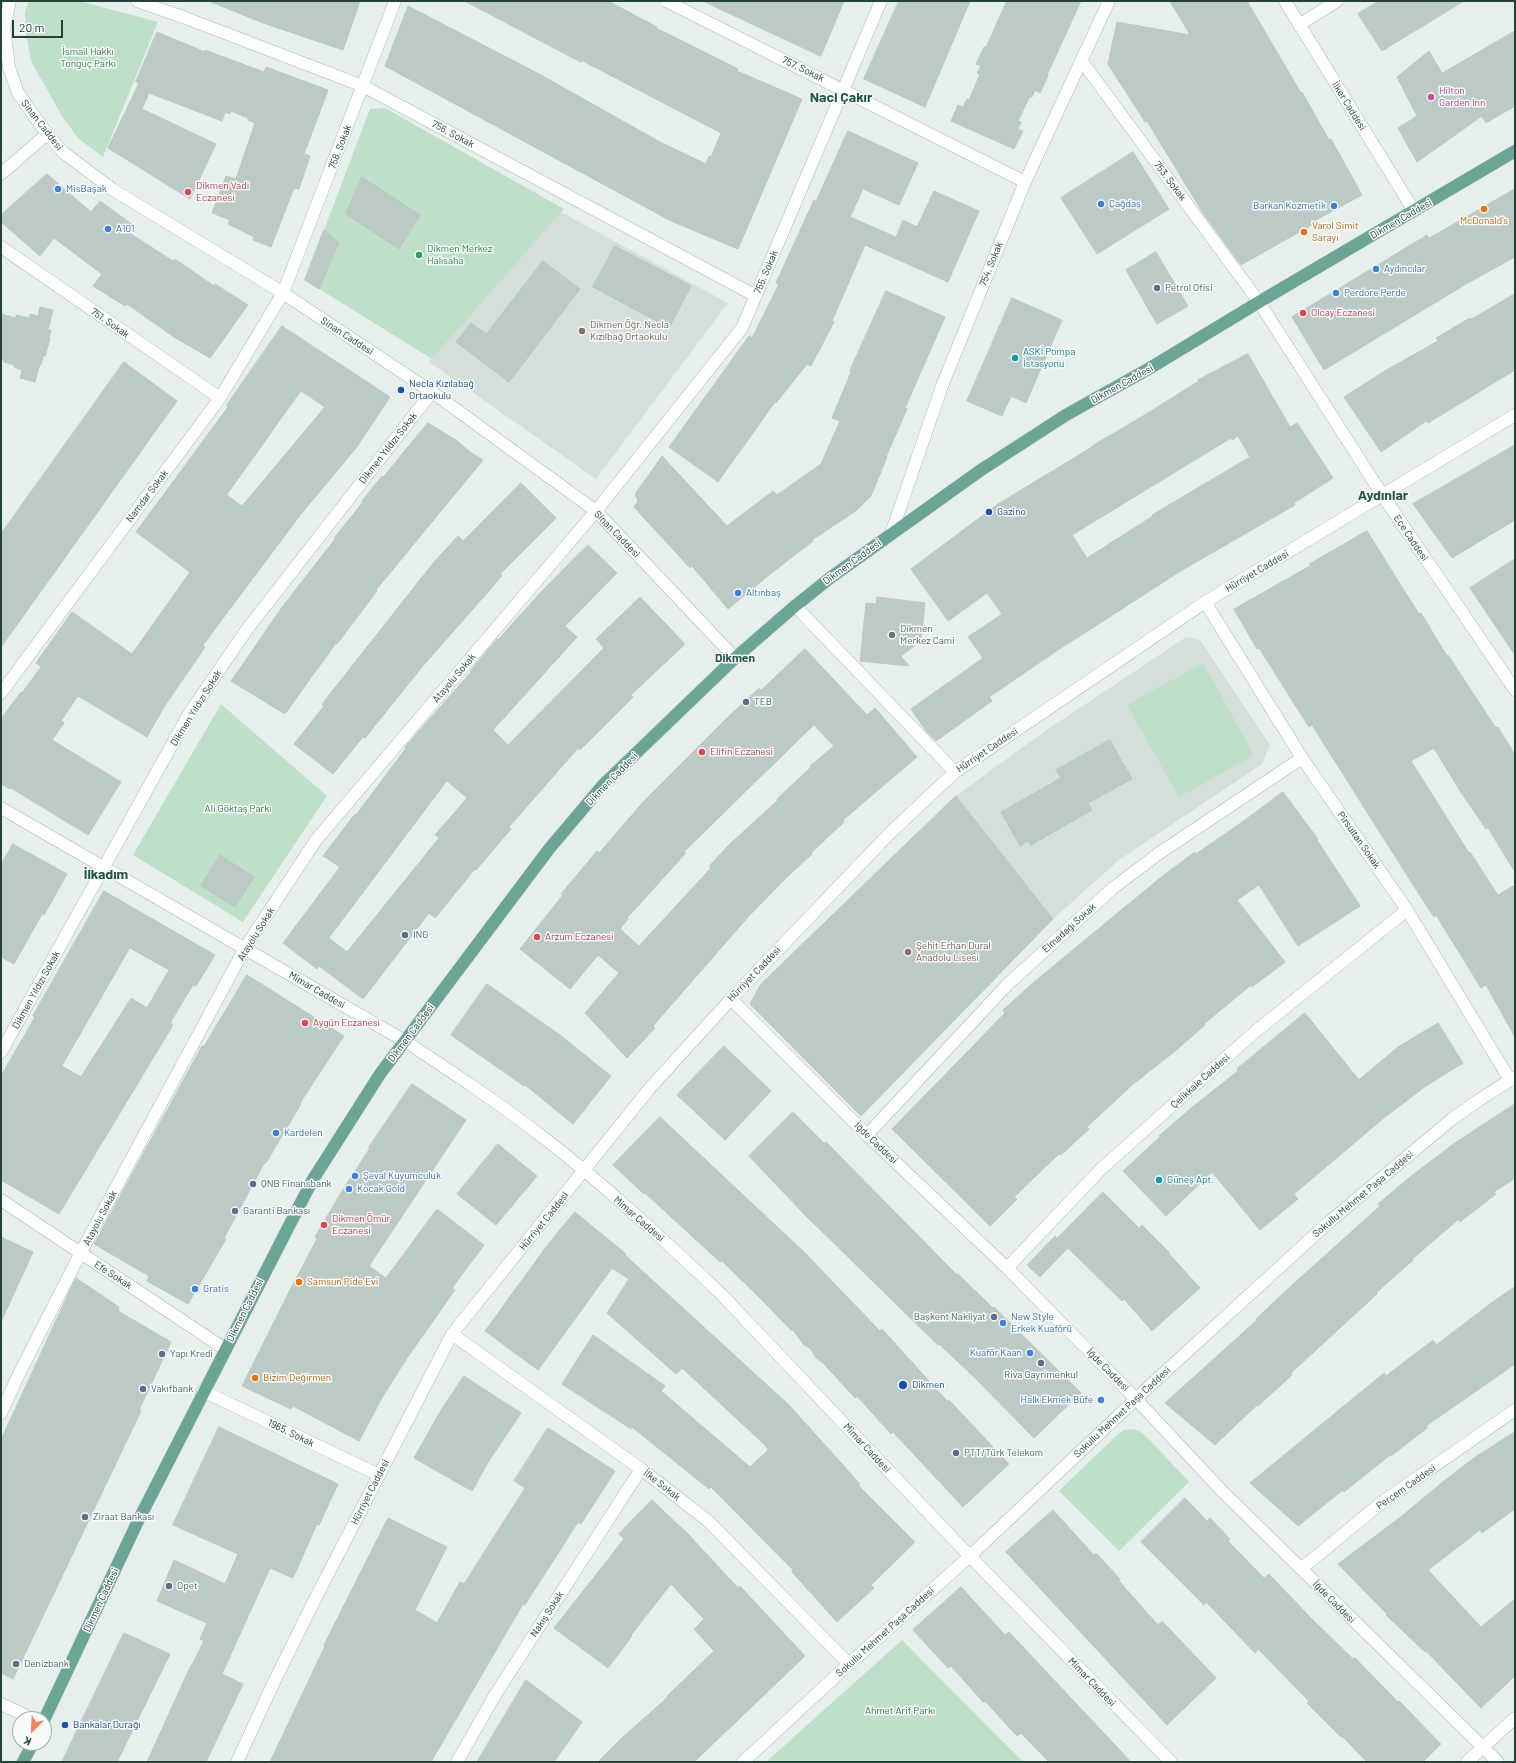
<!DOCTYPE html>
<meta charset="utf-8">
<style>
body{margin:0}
#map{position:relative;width:1516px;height:1763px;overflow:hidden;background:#e6efeb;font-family:Barlow,sans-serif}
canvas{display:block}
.frame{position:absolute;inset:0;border:2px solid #24423a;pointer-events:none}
.north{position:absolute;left:12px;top:1711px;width:40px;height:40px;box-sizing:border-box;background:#f7fbf9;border:1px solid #a3b1ad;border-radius:50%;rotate:204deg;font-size:11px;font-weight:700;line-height:16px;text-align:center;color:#24423a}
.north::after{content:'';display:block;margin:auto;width:14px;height:18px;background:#f4845f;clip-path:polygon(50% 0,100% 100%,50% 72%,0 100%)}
.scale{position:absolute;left:12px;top:20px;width:51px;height:18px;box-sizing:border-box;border:2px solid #24423a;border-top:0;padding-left:5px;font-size:12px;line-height:14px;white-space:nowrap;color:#24423a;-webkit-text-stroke:3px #f7fbf9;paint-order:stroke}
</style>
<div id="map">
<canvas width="1516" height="1763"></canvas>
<div class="frame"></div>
<div class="north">K</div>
<div class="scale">20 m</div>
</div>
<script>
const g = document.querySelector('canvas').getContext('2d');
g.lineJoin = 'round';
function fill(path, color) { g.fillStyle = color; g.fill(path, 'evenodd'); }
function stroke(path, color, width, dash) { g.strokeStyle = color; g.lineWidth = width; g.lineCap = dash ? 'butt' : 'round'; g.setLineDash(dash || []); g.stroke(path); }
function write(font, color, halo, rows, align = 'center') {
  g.font = font + ' Barlow,sans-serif'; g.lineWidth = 3; g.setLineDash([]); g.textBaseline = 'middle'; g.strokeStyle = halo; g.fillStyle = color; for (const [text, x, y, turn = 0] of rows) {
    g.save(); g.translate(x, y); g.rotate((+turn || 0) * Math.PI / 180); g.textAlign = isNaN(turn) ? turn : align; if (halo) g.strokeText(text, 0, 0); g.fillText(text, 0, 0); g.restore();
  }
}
fill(new Path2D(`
 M561,212L728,303L596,479L429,362Z
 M1186,637L1200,640L1270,745L1262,764L1119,860L1053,919L956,796L1042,733Z`), '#d4dfda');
fill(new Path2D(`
 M29,1H79L158,22L103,157L79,139L63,118L31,61L26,33L25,12Z
 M385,108L564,209L432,359L305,280L370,109Z
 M1203,663L1254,755L1179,797L1127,705Z
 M221,704L327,796L243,922L133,855Z
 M1132,1429L1139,1431L1146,1436L1189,1482L1119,1551L1059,1491L1117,1435L1124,1430Z
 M902,1640L1023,1762H766Z`), '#bfe0c8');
const building = new Path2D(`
 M211,1H360L343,50L263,23L211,2Z
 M465,1H608L657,27L656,28L738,69L737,71L802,99L738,249L671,221L385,66L408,6L541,75L660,142L706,164L709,156L711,157L721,133L581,60V62Z
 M703,1H844L821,56Z
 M899,1H970L925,107L864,79Z
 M1007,1H1081L1047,75L1048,76L1040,93L1035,90L1032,97L1030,96L1018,121L1021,122L1018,129L1023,131L1014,149L951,121L958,105L963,107L967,99L969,100L980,74L977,73L981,66L976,64L984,47H986Z
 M1170,1H1247L1301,93L1302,92L1329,140L1331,139L1362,195L1316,220L1317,222L1241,265L1203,213L1147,121L1145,122L1108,64L1117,22L1190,35Z
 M1379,1H1464L1382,51L1358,14Z
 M1515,31V106L1486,123L1482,116L1417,162L1398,128L1417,116L1397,77L1429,51L1442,73Z
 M157,32L205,52V50L264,72L266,67L328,90L304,154L310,156L299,189L294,188L271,247L253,240L254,237L228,224L230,220L212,213L226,176L236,179L255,123L248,120V118L231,111L230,114L225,112L222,121L149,93L142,109L216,144L190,199L108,148L139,83L136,82Z
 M848,131L918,163L899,205L863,189L850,217L896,237L903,220L917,227L934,191L979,211L948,282L865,245L832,321L834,322L811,366L807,364L776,403L775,402L718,482L669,447L749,336L752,338L779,284L776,283L814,200L816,201Z
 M1133,152L1169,209L1097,254L1061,198Z
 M47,174L91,212L100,201L133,225L128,232L173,261L175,259L214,286L215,284L248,305L210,358L174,337L127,304L125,306L93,286L102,274L54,238L40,256L1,222V215Z
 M362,177L420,215L399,249L346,214Z
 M1515,189V257L1466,284L1324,370L1292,317L1427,235L1429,238Z
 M324,230L339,243L319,289L305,280Z
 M615,246L691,286L669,328L593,287Z
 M1156,252L1188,306L1157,324L1126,270Z
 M543,261L580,289L509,382L456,342L471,323L486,334Z
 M886,291L945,317L905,408L907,409L886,457H887L871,496L857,510L812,540L813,541L769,575L728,609L692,566L690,568L634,507L638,501L635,494L662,456L727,526L773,491L777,495L821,464L840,421L832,418L851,372L850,371Z
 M1515,294V370L1428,423L1426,421L1381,452L1344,397L1383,372L1438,341L1436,338L1470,318L1471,319Z
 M1012,298L1062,320L1026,403L1011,396L1002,416L967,401Z
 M40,307L53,310L48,330H51L49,338L50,339L45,356H43L41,365L40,364L35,382L20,378L22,370L14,367V365L4,362V360L1,359V314L16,318V315L29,318L30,314L38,316Z
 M282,326L390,397L356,448L301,514L203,645L205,647L164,707L147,737L78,696L61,721L64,723L52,740L121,782L88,835L11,788L10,789L1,784V719L21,692L22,693L41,667L36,663L72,612L132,654L190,572L136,532L228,407L227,405ZM301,391L325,407L242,506L227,495Z
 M1248,354L1290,427L1297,423L1333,478L1294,503L1295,505L1184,569L1055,652L989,697L992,701L936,741L926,731L911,709L983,658L968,637L1002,614L987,593L948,621L911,569L998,504L1092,447V446L1143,416L1199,381L1198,380ZM1238,436L1250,457L1152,515L1153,516L1087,558L1072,535L1231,438L1232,440Z
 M124,362L177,401L1,647V534Z
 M428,423L456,440L470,452L483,460L376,590L377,591L337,644L336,643L285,714L231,681L283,606L335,539L334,538L363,502L362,501L382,476L383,477Z
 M1515,445V520L1452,558L1413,504Z
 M521,483L556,518L500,574L502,576L422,667L365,738L363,737L333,774L294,744L324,706L322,704L434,562L458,536L463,541Z
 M1367,531L1419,614L1421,613L1447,656L1448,655L1496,728L1498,727L1515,755V872L1488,828L1486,829L1460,791L1434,748L1411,761L1469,853L1470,852L1498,895L1515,885V1037L1486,985L1481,988L1436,915L1434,917L1408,877L1312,725L1309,727L1259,648L1257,649L1234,609L1310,566V564Z
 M588,545L617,573L565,626L577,637L493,730L508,745L604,648L596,639L640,597L685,644L631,695L633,697L580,750L578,748L509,827L511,829L476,870L475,869L435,918L429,913L363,999L319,966L317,969L283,943L340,867L323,856L355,814L356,815L406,748L405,747L471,672L470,671L497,639L498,640L542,591ZM447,781L467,798L435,835L439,838L347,952L329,938Z
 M1515,559V655L1470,588Z
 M877,597L925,603L921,641L901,656L909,666L860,661L866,603L876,604Z
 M805,649L867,715L875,708L917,757L843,820L844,822L811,853L812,854L786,878L748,917L653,1026L655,1028L627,1058L585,1013L619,973L598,955L570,989L520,949L563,895L561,894L597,851L599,853L645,800L726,719L759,688L761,690ZM814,725L834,746L810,766L811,767L777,799L778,800L731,843L709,866L711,868L639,946L620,929L628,919L627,918L686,853L684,852Z
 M1110,740L1132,779L1088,803L1092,810L1031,845L1028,841L1020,846L1001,812L1061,778L1056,770Z
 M1283,792L1318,839L1317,840L1360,906L1298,946L1259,885L1237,900L1285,962L1252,987L1251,985L1204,1024L1205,1025L1174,1052L1132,1085L1087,1127L1089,1129L1061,1155L1059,1154L1014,1197L1017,1199L990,1226L892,1129L1005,1013L1003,1010L1034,982L1165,874L1195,852L1196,854L1245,820Z
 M956,796L1053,919L861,1116L750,1004L761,984Z
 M13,844L67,874L44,915L42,914L14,964L1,957V865Z
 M220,855L254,877L235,907L201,886Z
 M104,891L215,955L196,986L193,985L170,1023L173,1025L59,1214L1,1180V1076L35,1017L33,1016ZM130,948L169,970L147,1008L131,998L81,1077L62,1066Z
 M247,975L344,1036L300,1103L301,1104L266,1163L265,1162L224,1238L226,1239L188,1304L147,1281L149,1276L94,1244L202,1046H204Z
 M487,984L560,1035L611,1076L573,1124L525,1085L524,1086L451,1035Z
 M1305,1013L1359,1080L1398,1047L1438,1023L1463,1063L1426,1086L1385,1117L1294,1194L1298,1199L1260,1230L1212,1172L1166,1216L1123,1171L1160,1137L1159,1136L1190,1109L1238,1071L1237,1069Z
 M724,1046L771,1091L725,1140L677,1095Z
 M412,1084L466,1120L369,1266L386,1278L437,1209L484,1245L452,1288L455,1290L407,1358L383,1396L359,1441L293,1406L291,1409L242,1386L291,1288L317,1239L315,1237L342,1191L370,1148L369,1147Z
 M1515,1104V1178L1494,1192L1496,1194L1460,1222L1459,1219L1412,1259L1413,1260L1376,1293L1377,1294L1291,1373L1292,1375L1258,1406L1257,1405L1215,1445L1165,1403L1257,1320L1256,1319L1291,1286L1380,1206L1378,1204L1410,1177L1455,1143Z
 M793,1112L824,1143L826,1142L957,1275L958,1274L993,1308L994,1307L1081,1393L1034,1438L974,1377L939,1344L938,1345L804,1214L749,1156Z
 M660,1117L803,1251L880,1331L882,1329L948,1402L949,1400L1009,1464L963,1507L893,1432L891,1434L857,1396L855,1398L824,1364L816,1358L811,1349L804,1345L793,1330L792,1331L763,1301L722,1261L720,1262L645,1193L644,1194L613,1165Z
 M498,1144L537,1176L496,1225L457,1194Z
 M1103,1192L1139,1228L1142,1225L1170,1253L1169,1254L1200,1288L1152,1331L1124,1299L1122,1301L1068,1248L1040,1277L1027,1265L1055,1236L1057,1238Z
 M575,1212L626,1254L625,1255L789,1405L860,1484L858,1485L915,1542L871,1585L874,1588L837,1622L792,1572L793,1570L711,1487L709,1489L632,1427L631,1429L562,1384L593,1335L665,1386L661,1391L750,1467L768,1450L766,1446L682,1368L676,1374L607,1313L629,1279L612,1268L538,1370L485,1331L549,1243Z
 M1,1237L33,1252L1,1322Z
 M76,1278L119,1307L118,1311L171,1342L139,1410L141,1411L13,1679L1,1673V1440Z
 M1515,1287V1364L1426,1426L1427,1428L1391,1456L1390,1455L1344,1492L1343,1490L1298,1526L1250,1483L1384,1373L1386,1376L1433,1340L1436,1345L1494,1301Z
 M464,1376L521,1413L490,1459L472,1491L414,1458L441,1410Z
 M219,1427L338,1484L319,1525L317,1524L293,1578L270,1568L222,1674L243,1684L206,1762H147L191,1665H192L204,1641L200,1639L207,1623L157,1601L174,1560L225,1584L238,1554L173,1525Z
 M548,1428L615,1471L581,1524L578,1522L525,1605L523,1604L431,1762H270L325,1646L324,1645L388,1518L447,1547L415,1610L437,1623L460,1582L464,1584L525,1488L514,1481Z
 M1515,1432V1509L1482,1533L1480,1530L1428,1570L1481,1627L1515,1599V1676L1481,1708L1426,1651L1425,1652L1386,1615L1387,1614L1338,1564L1402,1516L1444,1481L1474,1458Z
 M1185,1498L1207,1521L1210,1518L1230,1539L1228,1541L1264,1578L1269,1574L1311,1618L1353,1659L1355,1658L1398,1702L1399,1701L1441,1744L1423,1762H1367L1342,1736L1341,1737L1307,1703L1309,1701L1258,1649L1255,1653L1206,1602L1204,1605L1141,1542Z
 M652,1500L689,1535L738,1588L740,1586L805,1656L694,1762H598L623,1737L668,1697L667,1696L714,1651L694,1629L704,1619L671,1584L631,1635L632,1636L608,1668L554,1628L624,1539L619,1534Z
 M1053,1510L1094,1555L1096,1553L1120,1579L1119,1581L1158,1625L1162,1621L1216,1678L1167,1725L1006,1552Z
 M961,1587L1005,1635L1009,1632L1131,1762H1049L1021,1733L1017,1736L985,1701L984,1703L951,1666L948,1668L913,1630Z
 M124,1633L170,1654L117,1762H62Z
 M526,1680L582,1722L554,1762H477Z`);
fill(building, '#bbcac4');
stroke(building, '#b8c9c2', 1);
const pedestrian = new Path2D(`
 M795,606L955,772`);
const minor = new Path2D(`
 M137,1L183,17L363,86L756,296
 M666,1L1025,182
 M1299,25L1337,1
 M1081,60L1259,302L1383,496L1515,690
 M1,174L47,134
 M1,247L220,398
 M891,534L942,386L1025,182L1109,1
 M1205,602L1302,758L1407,910L1510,1080
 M1,693L220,398L283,293L395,1
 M1,808L405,1041
 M731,999L867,1135L1007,1268L1136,1399L1222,1491L1498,1762
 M1,1052L189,714L248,628L432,392
 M867,1135L1007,985L1113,888L1158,854L1302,758
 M1,1200L225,1349
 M1007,1268L1101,1169L1256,1031L1407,910
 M452,1334L641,1469L707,1520L849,1664
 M203,1391L379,1475
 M1,1413L19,1374L80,1254L245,948L316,840L596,511L742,328L881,1
 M1301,1569L1381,1503L1515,1410
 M1,1704L33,1719
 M457,1762L495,1695L641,1469
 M1467,1762L1515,1718`);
const tertiary = new Path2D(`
 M1285,1L1414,211
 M237,1762L273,1684L313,1603L452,1334L650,1088L731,999L890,833L955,772L1205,602L1515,415`);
const secondary = new Path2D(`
 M10,1L4,28L9,67L18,93L47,134L64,153L112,189L283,293L432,392L596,511L735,658
 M405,1041C452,1072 499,1103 544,1138C606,1186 664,1240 721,1294L959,1545L1171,1762
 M743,1762L849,1664L970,1556L1154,1382L1329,1222L1452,1119L1479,1100L1515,1077`);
const primary = new Path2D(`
 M44,1720L138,1521L312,1181L380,1074L549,849L603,785L735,658L795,606L830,578L981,470L1066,415L1150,368L1259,302L1515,151
 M23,1762L33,1743`);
stroke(pedestrian, '#a8b8b2', 13);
stroke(minor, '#a8b8b2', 13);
stroke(tertiary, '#a8b8b2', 13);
stroke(secondary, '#a4bbb3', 13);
stroke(primary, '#c2cac8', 13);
stroke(pedestrian, '#fff', 12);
stroke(minor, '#fff', 12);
stroke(tertiary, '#fff', 12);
stroke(secondary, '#fff', 12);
stroke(primary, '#6aa596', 12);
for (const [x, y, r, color] of [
 [1431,97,4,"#d1479c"],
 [58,189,4,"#3f7fe0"],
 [188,192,4,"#e0444e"],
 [1101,204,4,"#3f7fe0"],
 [1334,206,4,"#3f7fe0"],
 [1484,209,4,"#e8710a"],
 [108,229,4,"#3f7fe0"],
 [1304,232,4,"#e8710a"],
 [419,255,4,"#2e9e5b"],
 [1376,269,4,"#3f7fe0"],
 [1157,288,4,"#5c6f8a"],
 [1336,293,4,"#3f7fe0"],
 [1303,313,4,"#e0444e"],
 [582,331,4,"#8d6e63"],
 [1015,358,4,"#0f9aa8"],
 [401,390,4,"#1a4fb4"],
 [989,512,4,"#1a4fb4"],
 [738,593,4,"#3f7fe0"],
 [892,635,4,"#6b7280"],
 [746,702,4,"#5c6f8a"],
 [702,752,4,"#e0444e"],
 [405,935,4,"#5c6f8a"],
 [537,937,4,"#e0444e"],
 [908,952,4,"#8d6e63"],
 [305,1023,4,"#e0444e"],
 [276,1133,4,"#3f7fe0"],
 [355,1176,4,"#3f7fe0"],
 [1159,1180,4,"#0f9aa8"],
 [253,1184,4,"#5c6f8a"],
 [349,1189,4,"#3f7fe0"],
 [235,1211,4,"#5c6f8a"],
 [324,1225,4,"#e0444e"],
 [299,1282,4,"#e8710a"],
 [195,1289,4,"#3f7fe0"],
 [994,1317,4,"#5c6f8a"],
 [1003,1323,4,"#3f7fe0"],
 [1030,1353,4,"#3f7fe0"],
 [162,1354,4,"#5c6f8a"],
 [1041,1363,4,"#5c6f8a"],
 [255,1378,4,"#e8710a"],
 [903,1385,5,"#1a4fb4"],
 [143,1389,4,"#5c6f8a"],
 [1101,1400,4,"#3f7fe0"],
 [956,1453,4,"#5c6f8a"],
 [85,1517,4,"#5c6f8a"],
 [169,1586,4,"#5c6f8a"],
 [16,1664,4,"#5c6f8a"],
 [65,1725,4,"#1a4fb4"]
]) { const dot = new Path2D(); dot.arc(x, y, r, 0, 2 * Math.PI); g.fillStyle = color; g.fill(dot); stroke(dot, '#f7fbf9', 1.5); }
write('10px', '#2d7a4b', '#f7fbf9', [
 ["İsmail Hakkı",88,52],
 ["Tonguç Parkı",88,64],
 ["Ali Göktaş Parkı",238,809],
 ["Ahmet Arif Parkı",900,1711]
]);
write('10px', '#24423a', '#f7fbf9', [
 ["757. Sokak",803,69,26],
 ["İlker Caddesi",1349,106,58],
 ["Sinan Caddesi",42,125,52],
 ["756. Sokak",453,134,28],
 ["758. Sokak",340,147,-69],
 ["753. Sokak",1170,181,53],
 ["Dikmen Caddesi",1401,219,-30],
 ["754. Sokak",991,264,-68],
 ["755. Sokak",766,272,-67],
 ["751. Sokak",110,323,35],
 ["Sinan Caddesi",347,336,33],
 ["Dikmen Caddesi",1122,384,-29],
 ["Dikmen Yıldızı Sokak",388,448,-52],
 ["Namdar Sokak",147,496,-53],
 ["Sinan Caddesi",617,534,46],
 ["Ece Caddesi",1411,538,56],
 ["Dikmen Caddesi",852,562,-36],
 ["Hürriyet Caddesi",1257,571,-31],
 ["Atayolu Sokak",454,678,-50],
 ["Dikmen Yıldızı Sokak",196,708,-58],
 ["Hürriyet Caddesi",987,750,-34],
 ["Dikmen Caddesi",612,779,-46],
 ["Pirsultan Sokak",1359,840,55],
 ["Elmadağı Sokak",1069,928,-42],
 ["Atayolu Sokak",256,934,-58],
 ["Hürriyet Caddesi",754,974,-46],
 ["Dikmen Yıldızı Sokak",36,990,-61],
 ["Mimar Caddesi",317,990,30],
 ["Dikmen Caddesi",411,1033,-53],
 ["Çelikkale Caddesi",1200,1081,-42],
 ["İğde Caddesi",876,1143,44],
 ["Sokullu Mehmet Paşa Caddesi",1363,1194,-40],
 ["Atayolu Sokak",100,1218,-62],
 ["Mimar Caddesi",639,1219,41],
 ["Hürriyet Caddesi",544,1221,-51],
 ["Efe Sokak",113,1275,33],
 ["Dikmen Caddesi",245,1310,-63],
 ["İğde Caddesi",1108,1370,45],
 ["Sokullu Mehmet Paşa Caddesi",1122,1412,-43],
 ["1965. Sokak",291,1433,26],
 ["Mimar Caddesi",867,1448,47],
 ["İlke Sokak",662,1485,38],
 ["Perçem Caddesi",1406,1487,-35],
 ["Hürriyet Caddesi",370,1492,-63],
 ["Dikmen Caddesi",101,1600,-65],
 ["İğde Caddesi",1334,1602,45],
 ["Nakış Sokak",547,1614,-57],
 ["Sokullu Mehmet Paşa Caddesi",885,1632,-42],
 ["Mimar Caddesi",1092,1682,46]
]);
write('10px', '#b23c85', '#f7fbf9', [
 ["Hilton",1439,91],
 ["Garden Inn",1439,103]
], 'left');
write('10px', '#be3a42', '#f7fbf9', [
 ["Dikmen Vadi",196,186],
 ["Eczanesi",196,198],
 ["Olcay Eczanesi",1311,313],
 ["Elifin Eczanesi",710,752],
 ["Arzum Eczanesi",545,937],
 ["Aygün Eczanesi",313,1023],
 ["Dikmen Ömür",332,1219],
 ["Eczanesi",332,1231]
], 'left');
write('10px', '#366cbe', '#f7fbf9', [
 ["MisBaşak",66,189],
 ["Çağdaş",1109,204],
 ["Barkan Kozmetik",1326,206,"right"],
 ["A101",116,229],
 ["Aydıncılar",1384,269],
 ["Perdore Perde",1344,293],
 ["Altınbaş",746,593],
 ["Kardelen",284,1133],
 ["Şeval Kuyumculuk",363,1176],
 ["Kocak Gold",357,1189],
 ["Gratis",203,1289],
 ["New Style",1011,1317],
 ["Erkek Kuaförü",1011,1329],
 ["Kuaför Kaan",1022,1353,"right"],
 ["Halk Ekmek Büfe",1093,1400,"right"]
], 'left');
write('10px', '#c56008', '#f7fbf9', [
 ["McDonald's",1484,221,"center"],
 ["Varol Simit",1312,226],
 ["Sarayı",1312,238],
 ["Samsun Pide Evi",307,1282],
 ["Bizim Değirmen",263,1378]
], 'left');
write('10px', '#27864d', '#f7fbf9', [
 ["Dikmen Merkez",427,249],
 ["Halısaha",427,261]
], 'left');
write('10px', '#4e5e75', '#f7fbf9', [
 ["Petrol Ofisi",1165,288],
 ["TEB",754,702],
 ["ING",413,935],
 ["QNB Finansbank",261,1184],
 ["Garanti Bankası",243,1211],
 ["Başkent Nakliyat",986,1317,"right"],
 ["Yapı Kredi",170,1354],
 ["Riva Gayrimenkul",1041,1375,"center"],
 ["Vakıfbank",151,1389],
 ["PTT/Türk Telekom",964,1453],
 ["Ziraat Bankası",93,1517],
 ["Opet",177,1586],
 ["Denizbank",24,1664]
], 'left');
write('10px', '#785e54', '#f7fbf9', [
 ["Dikmen Öğr. Necla",590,325],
 ["Kızılbağ Ortaokulu",590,337],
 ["Şehit Erhan Dural",916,946],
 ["Anadolu Lisesi",916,958]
], 'left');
write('10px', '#0d838f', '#f7fbf9', [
 ["ASKİ Pompa",1023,352],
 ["İstasyonu",1023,364],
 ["Güneş Apt.",1167,1180]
], 'left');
write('10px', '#164399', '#f7fbf9', [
 ["Necla Kızılabağ",409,384],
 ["Ortaokulu",409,396],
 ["Gazino",997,512],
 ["Dikmen",912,1385],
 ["Bankalar Durağı",73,1725]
], 'left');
write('10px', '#5b616d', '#f7fbf9', [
 ["Dikmen",900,629],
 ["Merkez Cami",900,641]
], 'left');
write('bold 12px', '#1f5548', '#f7fbf9', [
 ["Dikmen",735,658]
]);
write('bold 14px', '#1f5548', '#f7fbf9', [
 ["Naci Çakır",841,97],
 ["Aydınlar",1383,495],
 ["İlkadım",106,874]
]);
</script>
